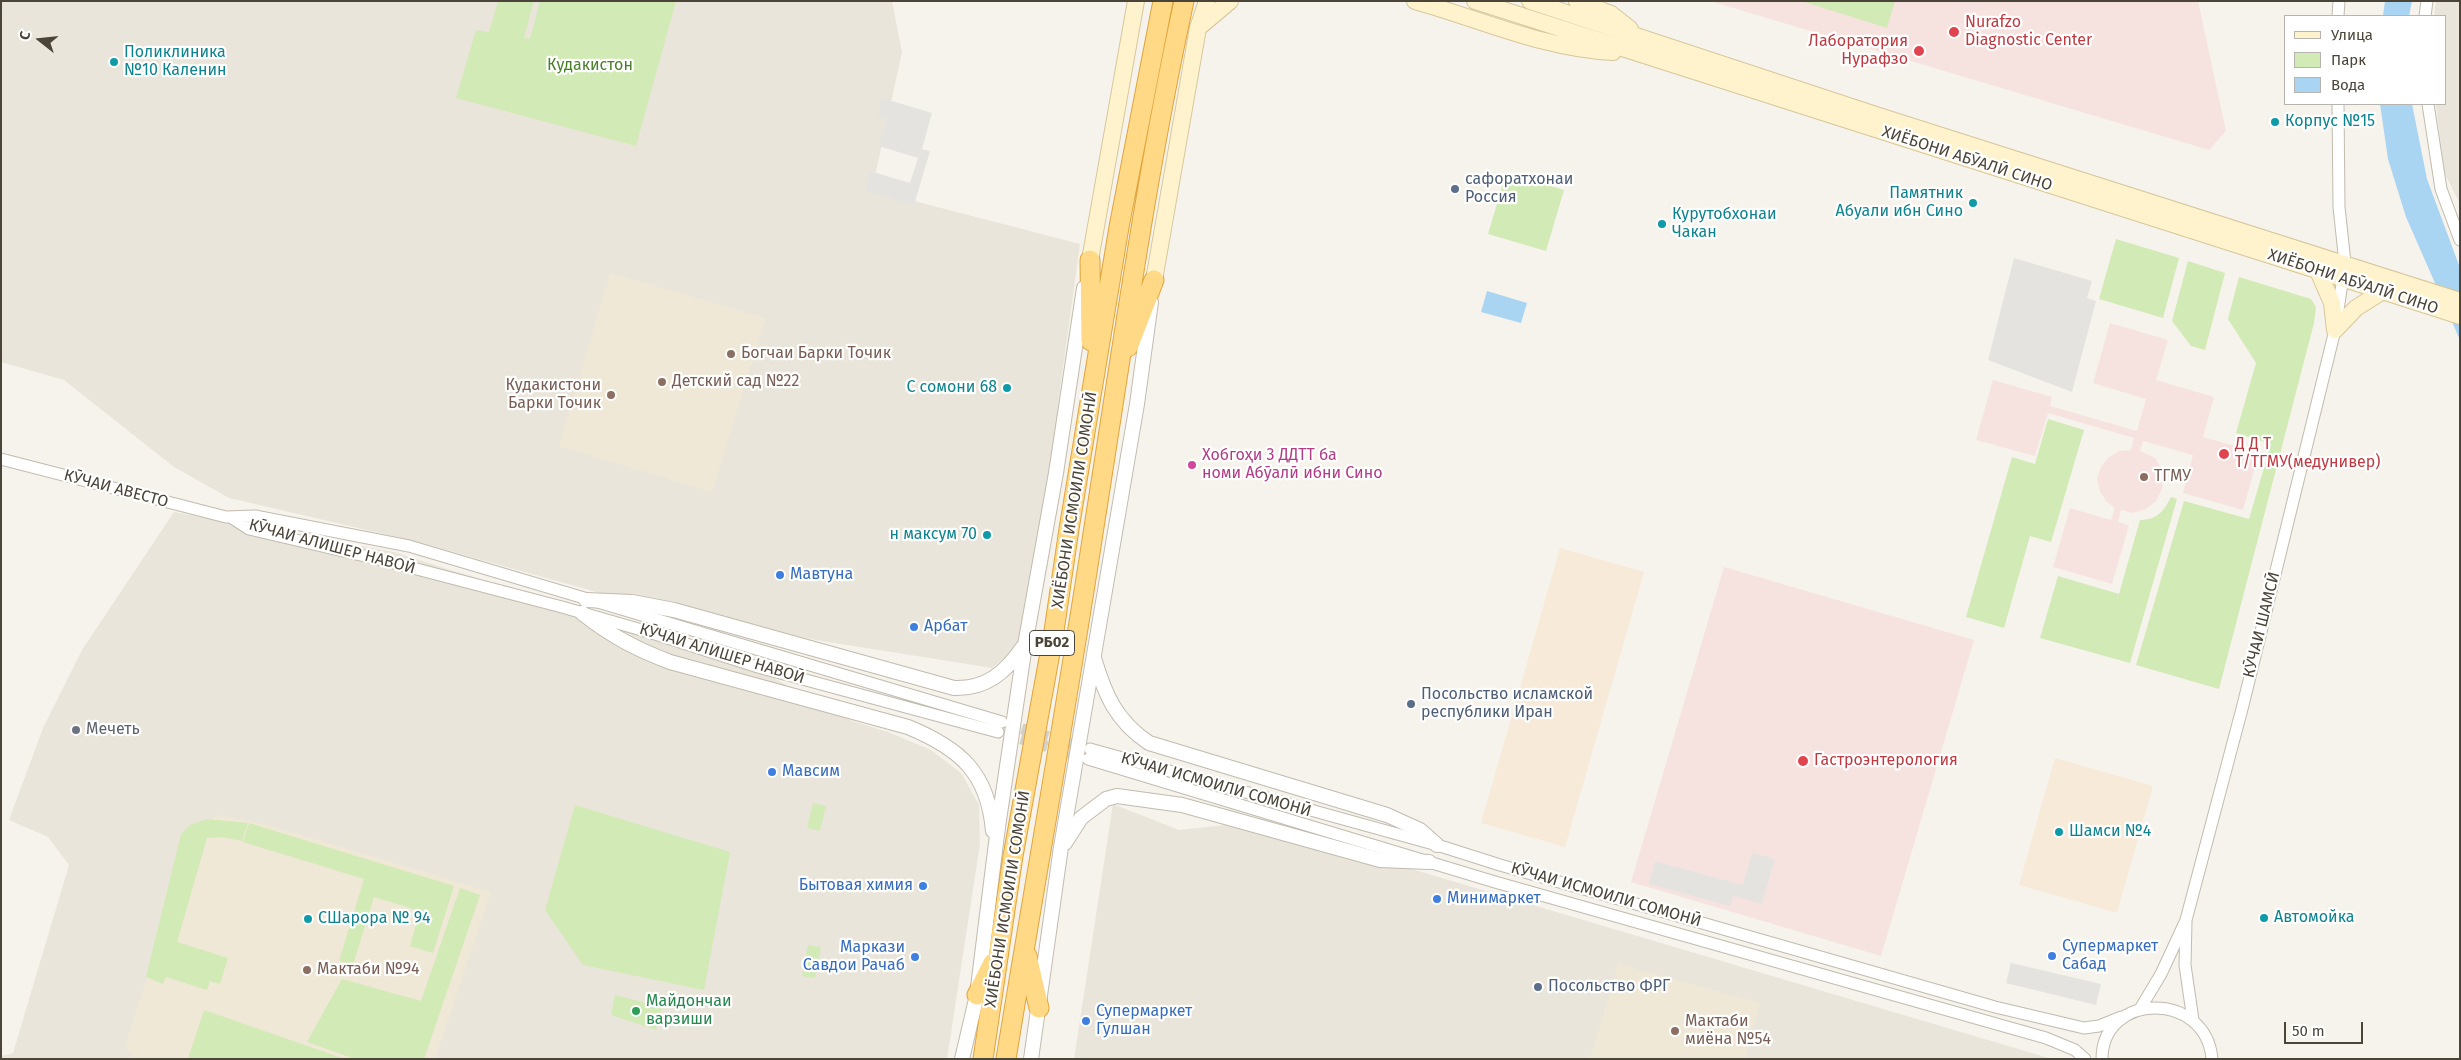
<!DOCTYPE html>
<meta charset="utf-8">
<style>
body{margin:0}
#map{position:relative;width:2461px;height:1060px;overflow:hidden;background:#f6f3ec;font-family:"Fira Sans",sans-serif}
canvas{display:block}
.frame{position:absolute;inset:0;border:2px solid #4b4439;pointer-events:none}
.legend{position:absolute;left:2284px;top:15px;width:162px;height:90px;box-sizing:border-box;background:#fff;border:1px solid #b7b4b0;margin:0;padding:6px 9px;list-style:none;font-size:15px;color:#4b4439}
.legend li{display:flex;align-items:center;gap:10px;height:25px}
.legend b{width:25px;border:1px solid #b7b4b0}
.north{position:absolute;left:15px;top:15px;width:50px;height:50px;-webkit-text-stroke:4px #fff;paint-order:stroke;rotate:286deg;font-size:14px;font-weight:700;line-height:20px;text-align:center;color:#4b4439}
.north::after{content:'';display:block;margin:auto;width:18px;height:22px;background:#4b4439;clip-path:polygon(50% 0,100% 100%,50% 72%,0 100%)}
.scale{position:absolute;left:2284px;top:1022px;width:79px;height:22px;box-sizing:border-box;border:2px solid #4b4439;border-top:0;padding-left:6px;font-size:15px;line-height:18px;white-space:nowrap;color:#4b4439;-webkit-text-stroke:4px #fff;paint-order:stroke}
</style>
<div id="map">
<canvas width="2461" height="1060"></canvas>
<div class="frame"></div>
<ul class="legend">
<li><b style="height:6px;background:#fff3cd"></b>Улица</li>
<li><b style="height:14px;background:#d2eab5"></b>Парк</li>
<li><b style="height:14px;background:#a9d4f2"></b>Вода</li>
</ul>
<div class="north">С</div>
<div class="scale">50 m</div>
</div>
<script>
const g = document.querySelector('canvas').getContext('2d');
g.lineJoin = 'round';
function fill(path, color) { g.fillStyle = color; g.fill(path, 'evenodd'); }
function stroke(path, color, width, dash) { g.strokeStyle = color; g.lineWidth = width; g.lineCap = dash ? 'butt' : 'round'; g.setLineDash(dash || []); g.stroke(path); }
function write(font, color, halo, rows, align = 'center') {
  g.font = font + ' "Fira Sans",sans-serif'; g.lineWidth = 4.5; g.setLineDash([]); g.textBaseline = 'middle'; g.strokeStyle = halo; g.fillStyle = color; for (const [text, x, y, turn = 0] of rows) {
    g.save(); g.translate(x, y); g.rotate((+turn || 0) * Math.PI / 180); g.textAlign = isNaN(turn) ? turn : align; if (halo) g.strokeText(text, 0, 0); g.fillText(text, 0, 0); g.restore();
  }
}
fill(new Path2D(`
 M1,1H892L902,52L872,190L1080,244L1058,404L1050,549L1024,643L992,668L816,640L632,602L414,541L229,498L174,467L64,380L1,362Z
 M2436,1H2460V204L2444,172L2436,104H2445V16H2434Z
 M174,512L394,552L748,664L852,721L888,732L931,750L961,773L979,805L980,844L947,1059H1V1056L13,1053L69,865L48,837L9,820L43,728L82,650Z
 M1113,804L1179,830L1253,822L2052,1059H1074Z`), '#eae5da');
fill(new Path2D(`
 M1560,548L1644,572L1565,847L1481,823Z
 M2055,758L2153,786L2117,913L2019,885Z`), '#f7ead8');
fill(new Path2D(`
 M610,273L766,318L712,492L559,446Z
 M217,815L268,825L491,892L435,1059H136L125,1047L190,841Z
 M1618,964L1760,1003L1745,1059H1590Z`), '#efe8d6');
fill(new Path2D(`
 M1710,1H2198L2226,131L2209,150Z
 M2110,323L2168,340L2156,380L2214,397L2203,437L2259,453L2243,510L2183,493L2193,455L2143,441L2140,451L2155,458L2161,467L2163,478L2162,489L2156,501L2146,509L2133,513L2121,510L2118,522L2129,525L2112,584L2053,567L2070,508L2111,520L2115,508L2106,501L2100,491L2097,478L2101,467L2109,457L2119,451L2131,450L2134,438L2048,413L2035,456L1976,440L1993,380L2052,397L2050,406L2137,431L2146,399L2093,383Z
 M1724,567L1974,640L1881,956L1631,882Z`), '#f6e3e0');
fill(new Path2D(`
 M498,1H534L524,38L530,39L540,1H676L636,146L456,98L476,30L489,32Z
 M1801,1H1895L1887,28Z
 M1506,173L1564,190L1546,251L1488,234Z
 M2116,239L2179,258L2163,318L2099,299Z
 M2188,261L2225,273L2205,350L2191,346L2172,321Z
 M2239,277L2311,299L2316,307L2314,323L2219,689L2136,665L2184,501L2249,519L2271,444L2236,433L2256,363L2228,319Z
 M2048,419L2084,430L2051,542L2030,536L2004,628L1966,617L2012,457L2035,464Z
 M2171,497L2177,499L2130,663L2040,638L2058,576L2119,594L2140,520C2157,520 2164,511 2171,497Z
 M813,803L826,806L820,831L807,828Z
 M575,805L730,852L704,990L583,965L545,910Z
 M206,819L248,823L242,841L221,837L207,838L177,942L228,958L220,984L210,981L207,990L166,977L163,984L146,977L181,834L190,825Z
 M249,823L454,886L433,953L410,946L420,911L374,897L353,965L339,961L364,879L243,842Z
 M460,888L480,895L424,1059H355L307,1042L342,979L421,1001Z
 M808,945L821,947L815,978L802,976Z
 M615,995L662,1007L656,1030L611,1015Z
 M204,1010L345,1059H188Z`), '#d2eab5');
fill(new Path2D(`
 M882,98L932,113L922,149L930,151L914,205L865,191L870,171L910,183L918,158L879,146L887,119L877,116Z
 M2014,258L2092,281L2087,298L2096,301L2072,392L1988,360Z
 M1752,853L1775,859L1762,904L1733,896L1730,906L1649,884L1655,861L1743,885Z
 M2011,963L2101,984L2096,1005L2006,983Z`), '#e5e3e0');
fill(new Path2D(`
 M2385,1H2412L2409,16H2383Z
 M2380,104H2412L2427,179L2460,268V340L2406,217L2388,159Z
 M1487,291L1527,303L1521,323L1481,312Z`), '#a9d4f2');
stroke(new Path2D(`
 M1006,724L1086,748
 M1005,734L1083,757`), '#d4d0c8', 11, [11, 5.5]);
const minor = new Path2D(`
 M2338,16L2339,1
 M2425,16L2427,1
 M2428,104L2441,189L2460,240
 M1,459L226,517L255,516L409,546L1002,722
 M232,518L249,529L386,561L562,607L652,633L758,667L998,732
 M1090,749L1437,845L1500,865L1995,1007L2084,1028L2099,1026L2121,1017
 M1088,759L1495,882L2046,1038L2075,1050L2085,1059
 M2186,922L2185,965L2193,1020
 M2140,1009L2161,974L2186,920L2243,705L2335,330L2345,263L2339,207L2338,104
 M2102,1059C2102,992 2206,990 2212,1059`);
const tertiary = new Path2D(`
 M586,600L632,602L674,610L954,688C986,689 1005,673 1023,647
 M582,613C611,636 636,649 670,662L908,727C959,748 988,772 993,831
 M1094,658C1105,695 1116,721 1149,743L1387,815L1420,830L1437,845
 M1065,843L1081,818L1106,799L1117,796L1182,805L1380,860L1429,862
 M962,1059L977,995L998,827L1025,645L1056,473L1084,288
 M1031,1059L1061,847L1137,404L1151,302`);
const secondary = new Path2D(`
 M1415,1C1480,19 1544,49 1613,52
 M1475,1L2460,316
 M1530,1L1876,115L2460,301
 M1577,1L1611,14L1630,29
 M1198,28L1230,1
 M1090,260L1136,1
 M2318,271L2332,303L2335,330
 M1154,280L1198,28L1207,1
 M2335,330L2356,308L2383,291`);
const trunk = new Path2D(`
 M1090,260L1091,341
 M1128,347L1154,280
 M1027,956L1039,1008
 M977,995L993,963
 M983,1059L1013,856L1054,631L1069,529L1119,227L1163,1
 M1006,1059C1035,881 1067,705 1094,527C1122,351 1146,175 1184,1`);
stroke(minor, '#c2bbae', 13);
stroke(tertiary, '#c2bbae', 16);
stroke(secondary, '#d6c79b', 18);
stroke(trunk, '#e0a43c', 21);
stroke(minor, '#fff', 11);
stroke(tertiary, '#fff', 14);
stroke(secondary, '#fff3cd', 16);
stroke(trunk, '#ffd985', 19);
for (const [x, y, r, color] of [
 [1954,32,6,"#e0444e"],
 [1919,51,6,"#e0444e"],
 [114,62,5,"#0f9aa8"],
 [2275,122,5,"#0f9aa8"],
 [1455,189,5,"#5c6f8a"],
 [1973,203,5,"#0f9aa8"],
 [1662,224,5,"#0f9aa8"],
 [731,354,5,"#8d6e63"],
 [662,382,5,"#8d6e63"],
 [1007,388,5,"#0f9aa8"],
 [611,395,5,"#8d6e63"],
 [2224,454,6,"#e0444e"],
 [1192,465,5,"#d1479c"],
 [2144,477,5,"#8d6e63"],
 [987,535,5,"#0f9aa8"],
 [780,575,5,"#3f7fe0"],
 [914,627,5,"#3f7fe0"],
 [1411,704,5,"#5c6f8a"],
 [76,730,5,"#6b7280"],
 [1803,761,6,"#e0444e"],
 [772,772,5,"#3f7fe0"],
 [2059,832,5,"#0f9aa8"],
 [923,886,5,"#3f7fe0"],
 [1437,899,5,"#3f7fe0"],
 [2264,918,5,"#0f9aa8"],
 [308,919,5,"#0f9aa8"],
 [2052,956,5,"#3f7fe0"],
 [915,957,5,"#3f7fe0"],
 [307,970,5,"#8d6e63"],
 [1538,987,5,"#5c6f8a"],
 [636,1011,5,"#2e9e5b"],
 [1086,1021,5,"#3f7fe0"],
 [1675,1031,5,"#8d6e63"]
]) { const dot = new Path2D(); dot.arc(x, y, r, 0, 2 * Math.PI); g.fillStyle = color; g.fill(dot); stroke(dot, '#fff', 2); }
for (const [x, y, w] of [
 [1052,643,45]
]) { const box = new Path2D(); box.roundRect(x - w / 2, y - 12.5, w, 25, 4); g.fillStyle = '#fff'; g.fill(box); stroke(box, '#4b4439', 1); }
write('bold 15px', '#4b4439', null, [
 ["РБ02",1052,643]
]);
write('16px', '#be3a42', '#fff', [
 ["Nurafzo",1965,23],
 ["Diagnostic Center",1965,41],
 ["Лаборатория",1908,42,"right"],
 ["Нурафзо",1908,60,"right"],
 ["Д Д Т",2235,445],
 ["Т/ТГМУ(медунивер)",2235,463],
 ["Гастроэнтерология",1814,761]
], 'left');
write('16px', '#0d838f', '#fff', [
 ["Поликлиника",124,53],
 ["№10 Каленин",124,71],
 ["Корпус №15",2285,122],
 ["Памятник",1963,194,"right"],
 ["Абуали ибн Сино",1963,212,"right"],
 ["Курутобхонаи",1672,215],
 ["Чакан",1672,233],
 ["С сомони 68",997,388,"right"],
 ["н максум 70",977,535,"right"],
 ["Шамси №4",2069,832],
 ["Автомойка",2274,918],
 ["СШарора № 94",318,919]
], 'left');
write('16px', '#4a7f2a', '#fff', [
 ["Кудакистон",590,66]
]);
write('16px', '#4b4439', '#fff', [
 ["ХИЁБОНИ АБӮАЛӢ СИНО",1967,159,18],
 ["ХИЁБОНИ АБӮАЛӢ СИНО",2353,282,18],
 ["КӮЧАИ АВЕСТО",116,489,15],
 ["ХИЁБОНИ ИСМОИЛИ СОМОНӢ",1075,500,-81],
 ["КӮЧАИ АЛИШЕР НАВОӢ",332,547,15],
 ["КӮЧАИ ШАМСӢ",2262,625,-76],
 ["КӮЧАИ АЛИШЕР НАВОӢ",722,654,17],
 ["КӮЧАИ ИСМОИЛИ СОМОНӢ",1216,785,16],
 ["КӮЧАИ ИСМОИЛИ СОМОНӢ",1606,895,16],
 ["ХИЁБОНИ ИСМОИЛИ СОМОНӢ",1008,899,-81]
]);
write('16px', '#4e5e75', '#fff', [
 ["сафоратхонаи",1465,180],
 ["Россия",1465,198],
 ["Посольство исламской",1421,695],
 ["республики Иран",1421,713],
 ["Посольство ФРГ",1548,987]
], 'left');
write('16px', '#785e54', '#fff', [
 ["Богчаи Барки Точик",741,354],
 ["Детский сад №22",672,382],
 ["Кудакистони",601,386,"right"],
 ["Барки Точик",601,404,"right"],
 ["ТГМУ",2154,477],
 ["Мактаби №94",317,970],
 ["Мактаби",1685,1022],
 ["миёна №54",1685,1040]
], 'left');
write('16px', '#b23c85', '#fff', [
 ["Хобгоҳи 3 ДДТТ ба",1202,456],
 ["номи Абӯалӣ ибни Сино",1202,474]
], 'left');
write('16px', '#366cbe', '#fff', [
 ["Мавтуна",790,575],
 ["Арбат",924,627],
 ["Мавсим",782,772],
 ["Бытовая химия",913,886,"right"],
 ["Минимаркет",1447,899],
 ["Супермаркет",2062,947],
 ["Сабад",2062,965],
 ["Маркази",905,948,"right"],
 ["Савдои Рачаб",905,966,"right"],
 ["Супермаркет",1096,1012],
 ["Гулшан",1096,1030]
], 'left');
write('16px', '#5b616d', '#fff', [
 ["Мечеть",86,730]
], 'left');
write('16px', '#27864d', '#fff', [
 ["Майдончаи",646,1002],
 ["варзиши",646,1020]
], 'left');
</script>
